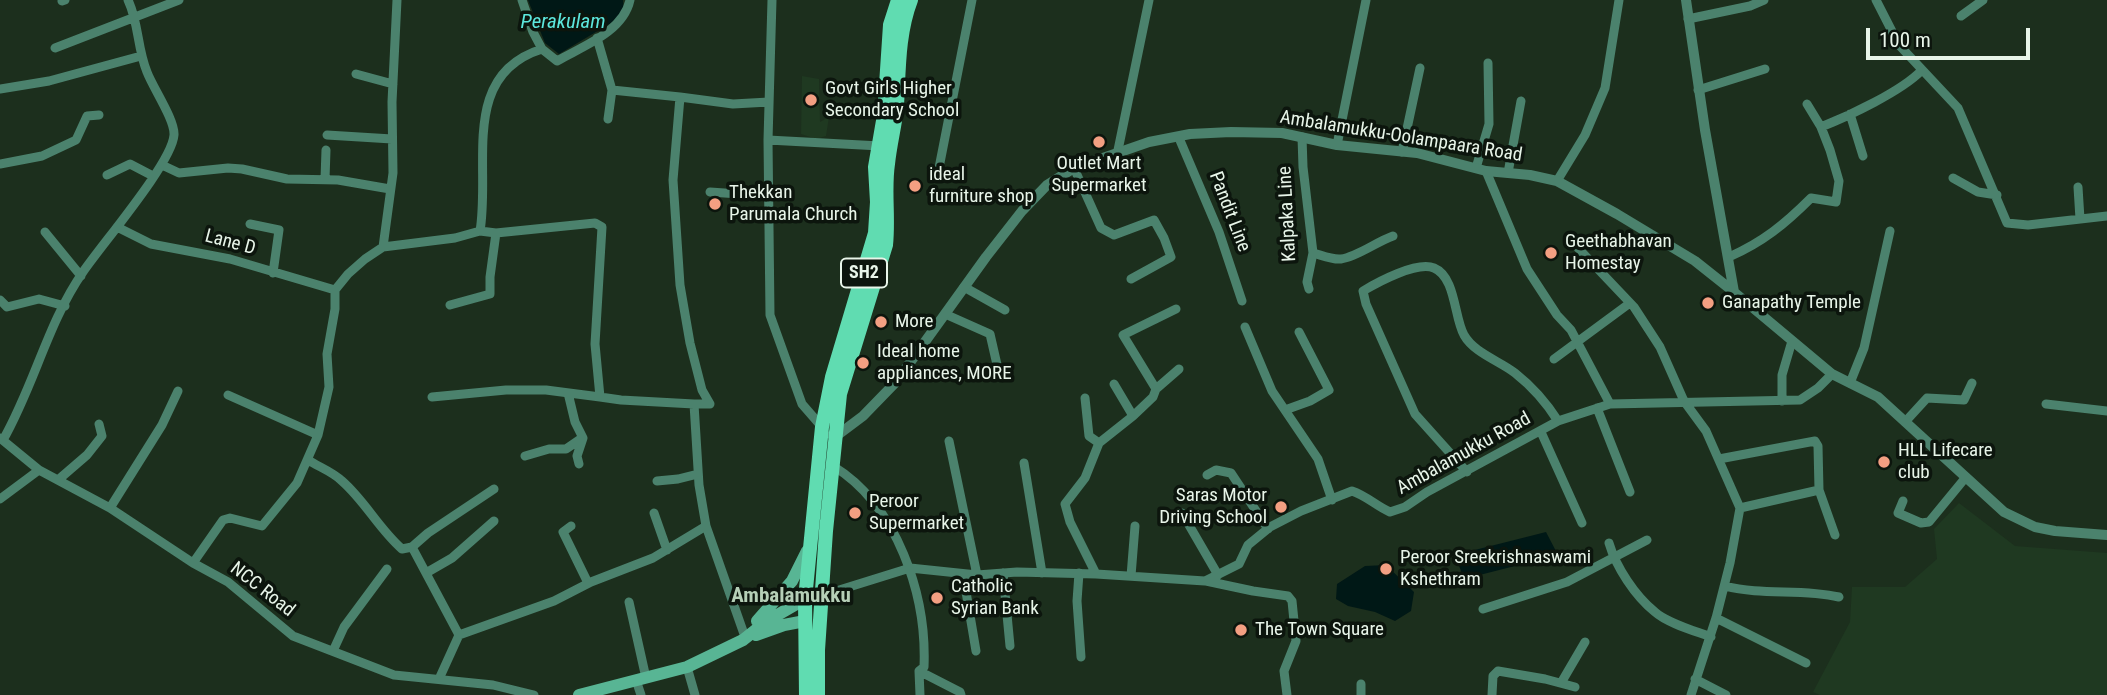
<!DOCTYPE html>
<style>
body{margin:0}
#map{position:relative;width:2107px;height:695px;overflow:hidden;background:#1c2f1d;font-family:"Roboto Condensed",sans-serif}
canvas{display:block}
.scale{position:absolute;left:1866px;top:28px;width:164px;height:32px;box-sizing:border-box;border:4px solid #e8f5e9;border-top:0;padding-left:9px;font-size:21px;line-height:24px;white-space:nowrap;color:#e8f5e9;-webkit-text-stroke:5px #0c150d;paint-order:stroke}
</style>
<div id="map">
<canvas width="2107" height="695"></canvas>
<div class="scale">100 m</div>
</div>
<script>
const g = document.querySelector('canvas').getContext('2d');
g.lineJoin = 'round';
function fill(path, color) { g.fillStyle = color; g.fill(path, 'evenodd'); }
function stroke(path, color, width, dash) { g.strokeStyle = color; g.lineWidth = width; g.lineCap = dash ? 'butt' : 'round'; g.setLineDash(dash || []); g.stroke(path); }
function write(font, color, halo, rows, align = 'center') {
  g.font = font + ' "Roboto Condensed",sans-serif'; g.lineWidth = 7; g.setLineDash([]); g.textBaseline = 'middle'; g.strokeStyle = halo; g.fillStyle = color; for (const [text, x, y, turn = 0] of rows) {
    g.save(); g.translate(x, y); g.rotate((+turn || 0) * Math.PI / 180); g.textAlign = isNaN(turn) ? turn : align; if (halo) g.strokeText(text, 0, 0); g.fillText(text, 0, 0); g.restore();
  }
}
fill(new Path2D(`
 M802,76L819,79L820,122L829,117L826,136L816,139L801,134Z
 M1959,503L2015,546L2107,553V695H1820L1813,692L1850,622L1852,587H1905L1937,559L1934,529Z`), '#1f3921');
fill(new Path2D(`
 M528,0H623L624,12L611,23L559,54L545,43Z
 M1546,532L1558,555L1464,579L1455,555Z
 M1386,565L1414,592L1411,611L1395,621L1375,612L1348,606L1336,599L1337,584L1365,566Z`), '#001816');
stroke(new Path2D(`
 M522,0L533,32L542,49
 M772,0L768,140L770,315L802,404L822,427
 M1876,0L1899,45L1958,108L2007,223L2028,225L2107,216
 M62,1L65,0
 M1961,16L1983,0
 M1688,19L1750,6L1764,0
 M597,38L612,90L608,119
 M55,48L179,0
 M356,74L393,84
 M0,89L49,81L141,56
 M612,90L680,97
 M1698,90L1765,69
 M1807,104L1821,127
 M1850,114L1863,156
 M327,135L392,139
 M1302,137L1303,167L1313,253L1307,282L1309,289
 M1179,138L1219,232L1242,301
 M768,140L880,146
 M1337,145L1366,0
 M1402,152L1420,68
 M1117,155L1149,0
 M0,164L42,156L76,140L87,116L99,115
 M162,165L179,173L228,168L242,169L287,179L338,180L390,189
 M1074,168L1101,228L1114,235L1154,220L1164,238L1171,257L1131,279
 M1476,168L1489,124L1488,63
 M1486,171L1527,269L1557,315L1571,330L1610,404
 M1508,173L1521,101
 M107,175L130,164L153,176
 M937,178L972,0
 M1953,178L1978,192L1997,195
 M325,179L326,150
 M1557,181L1585,135L1605,88L1619,0
 M2078,187L2080,219
 M710,192L768,196
 M250,224L279,230L273,273
 M117,227L151,244L230,259L335,290
 M480,231C491,166 459,75 542,49L557,61C583,46 623,32 630,0
 M45,232L81,276
 M383,247L393,173L392,102L397,0
 M1578,248L1634,307L1660,347L1684,401L1706,431L1740,508L1730,563L1716,618L1691,695
 M1313,253C1321,255 1332,260 1341,259C1357,257 1376,242 1393,236
 M1729,257C1763,242 1785,224 1811,198L1836,202L1839,181L1830,150L1821,127C1849,116 1902,91 1922,70
 M964,287L1005,310
 M0,300L7,307L39,299L65,306
 M450,305L490,294V277L496,233L595,223L602,227L595,344L600,397L621,400L694,404L699,485L706,526
 M945,314L990,334L998,369
 M1245,327L1272,391L1318,459L1332,500
 M1554,359L1630,303
 M1850,383L1864,348L1890,231
 M1114,384L1133,416
 M1156,389L1123,335L1176,309
 M568,393L575,422L583,438L577,456L579,464
 M432,397L506,390H546L600,397
 M1085,398L1089,436L1099,443
 M1782,401V375L1792,341
 M694,404H710L702,390L690,343L680,285L673,180L680,97L733,104L769,102
 M2046,404L2107,411
 M1597,408L1630,492
 M1285,410L1310,401L1329,390L1299,332
 M1905,422L1927,398L1964,400L1972,383
 M1541,432L1582,523
 M318,435L329,387L327,354L335,309V290L348,274L365,259L383,247L455,238L480,231L496,233
 M0,438L39,470L110,508L193,563L228,582L293,636L394,675L493,685L534,695
 M3,440C34,386 48,322 83,272C102,244 172,163 174,135C175,120 153,88 147,72C137,48 139,23 128,0
 M949,441L977,575
 M525,456L549,449H566L582,438
 M1719,459L1815,441L1818,446L1819,490
 M308,460C319,467 333,472 342,481C365,501 379,529 402,549L412,547
 M1024,463L1042,573
 M833,466C897,505 927,595 924,667L919,671L920,695
 M1467,472L1415,414L1366,304L1363,291C1378,282 1417,261 1434,268C1456,277 1454,318 1464,335C1474,353 1500,361 1515,373C1534,388 1546,402 1558,421
 M1207,475L1216,470L1231,473L1268,529
 M58,480L87,455L102,436L99,424
 M657,481L678,479L698,474
 M0,499L39,470
 M1903,501L1898,513L1921,523L1929,522L1966,477
 M110,508L162,425L178,391
 M1740,508L1819,490L1835,535
 M654,513L667,550
 M1182,513L1218,575
 M571,526L563,532L588,583
 M1609,543C1616,567 1635,596 1655,612C1667,623 1695,631 1711,637
 M193,563L223,520L230,518L262,526L297,483L318,435L228,395
 M426,573L452,558L494,521
 M1003,573L1010,646
 M1079,573L1077,601L1081,657
 M963,574L976,651
 M1096,574L1070,522L1065,504L1085,478L1099,443L1133,416L1153,397L1156,389L1179,369
 M1131,576L1135,526
 M1206,581L1253,591L1288,596L1292,601L1296,641L1284,671L1287,695
 M1725,586C1763,596 1801,588 1839,597
 M820,596L910,568L977,575L1017,572L1096,574L1205,581L1239,564L1248,545L1270,527L1301,511L1352,491C1367,496 1376,506 1390,512L1405,507L1427,492L1558,421L1610,404L1800,400L1818,388L1832,374
 M629,602L646,678
 M1483,609L1567,582L1647,540
 M1716,618L1806,663
 M459,635L412,547L428,533L494,489
 M333,651L344,627L387,569
 M687,667L695,695
 M919,671L960,692L961,695
 M439,679L459,635L554,601L591,582L653,558L706,526L744,634
 M1695,679L1726,695
 M636,680L641,695
 M1561,683L1585,642
 M1361,695V684
 M1492,695L1493,676L1498,671L1545,679L1575,687`), '#4b826d', 9);
stroke(new Path2D(`
 M1686,0L1705,130L1734,292L1832,374L1878,397L2004,512L2035,527L2055,531L2107,535
 M832,435L835,437L863,416L896,382L986,257L1022,211L1047,185L1074,168L1149,142L1190,134L1231,132L1282,133L1337,145L1417,153L1486,171L1530,175L1557,181L1617,214L1695,261L1734,292`), '#4b826d', 10);
stroke(new Path2D(`
 M757,621L792,581L807,551
 M756,635L784,625L805,621
 M579,695L687,667L743,640L767,621L805,599`), '#58b594', 12);
stroke(new Path2D(`
 M806,695L805,599L822,427L832,377L875,233L877,202L875,167L884,115L890,25L898,0
 M818,695V650L826,531L840,394L886,245C889,217 884,190 888,164C890,144 895,126 897,106C899,70 898,34 911,0`), '#60dcb1', 14);
for (const [x, y, r, color] of [
 [811,100,7,"#f39f82"],
 [1099,142,7,"#f39f82"],
 [915,186,7,"#f39f82"],
 [715,204,7,"#f39f82"],
 [1551,253,7,"#f39f82"],
 [1708,303,7,"#f39f82"],
 [881,322,7,"#f39f82"],
 [863,363,7,"#f39f82"],
 [1884,462,7,"#f39f82"],
 [1281,507,7,"#f39f82"],
 [855,513,7,"#f39f82"],
 [1386,569,7,"#f39f82"],
 [937,598,7,"#f39f82"],
 [1241,630,7,"#f39f82"]
]) { const dot = new Path2D(); dot.arc(x, y, r, 0, 2 * Math.PI); g.fillStyle = color; g.fill(dot); stroke(dot, '#0c150d', 2.5); }
for (const [x, y, w] of [
 [864,273,46]
]) { const box = new Path2D(); box.roundRect(x - w / 2, y - 14.5, w, 29, 5); g.fillStyle = '#0c150d'; g.fill(box); stroke(box, '#e8f5e9', 2); }
write('bold 18px', '#e8f5e9', null, [
 ["SH2",864,273]
]);
write('19px', '#e8f5e9', '#0c150d', [
 ["Govt Girls Higher",825,89],
 ["Secondary School",825,111],
 ["Outlet Mart",1099,164,"center"],
 ["Supermarket",1099,186,"center"],
 ["ideal",929,175],
 ["furniture shop",929,197],
 ["Thekkan",729,193],
 ["Parumala Church",729,215],
 ["Geethabhavan",1565,242],
 ["Homestay",1565,264],
 ["Ganapathy Temple",1722,303],
 ["More",895,322],
 ["Ideal home",877,352],
 ["appliances, MORE",877,374],
 ["HLL Lifecare",1898,451],
 ["club",1898,473],
 ["Saras Motor",1267,496,"right"],
 ["Driving School",1267,518,"right"],
 ["Peroor",869,502],
 ["Supermarket",869,524],
 ["Peroor Sreekrishnaswami",1400,558],
 ["Kshethram",1400,580],
 ["Catholic",951,587],
 ["Syrian Bank",951,609],
 ["The Town Square",1255,630]
], 'left');
write('19px', '#e8f5e9', '#0c150d', [
 ["Ambalamukku-Oolampaara Road",1401,137,9],
 ["Pandit Line",1229,212,69],
 ["Kalpaka Line",1288,214,-93],
 ["Lane D",230,243,15],
 ["Ambalamukku Road",1464,454,-29],
 ["NCC Road",262,590,38]
]);
write('italic 21px', '#5ce7dd', '#0c150d', [
 ["Perakulam",563,23]
]);
write('bold 21px', '#b6cfb7', '#0c150d', [
 ["Ambalamukku",791,597]
]);
</script>
